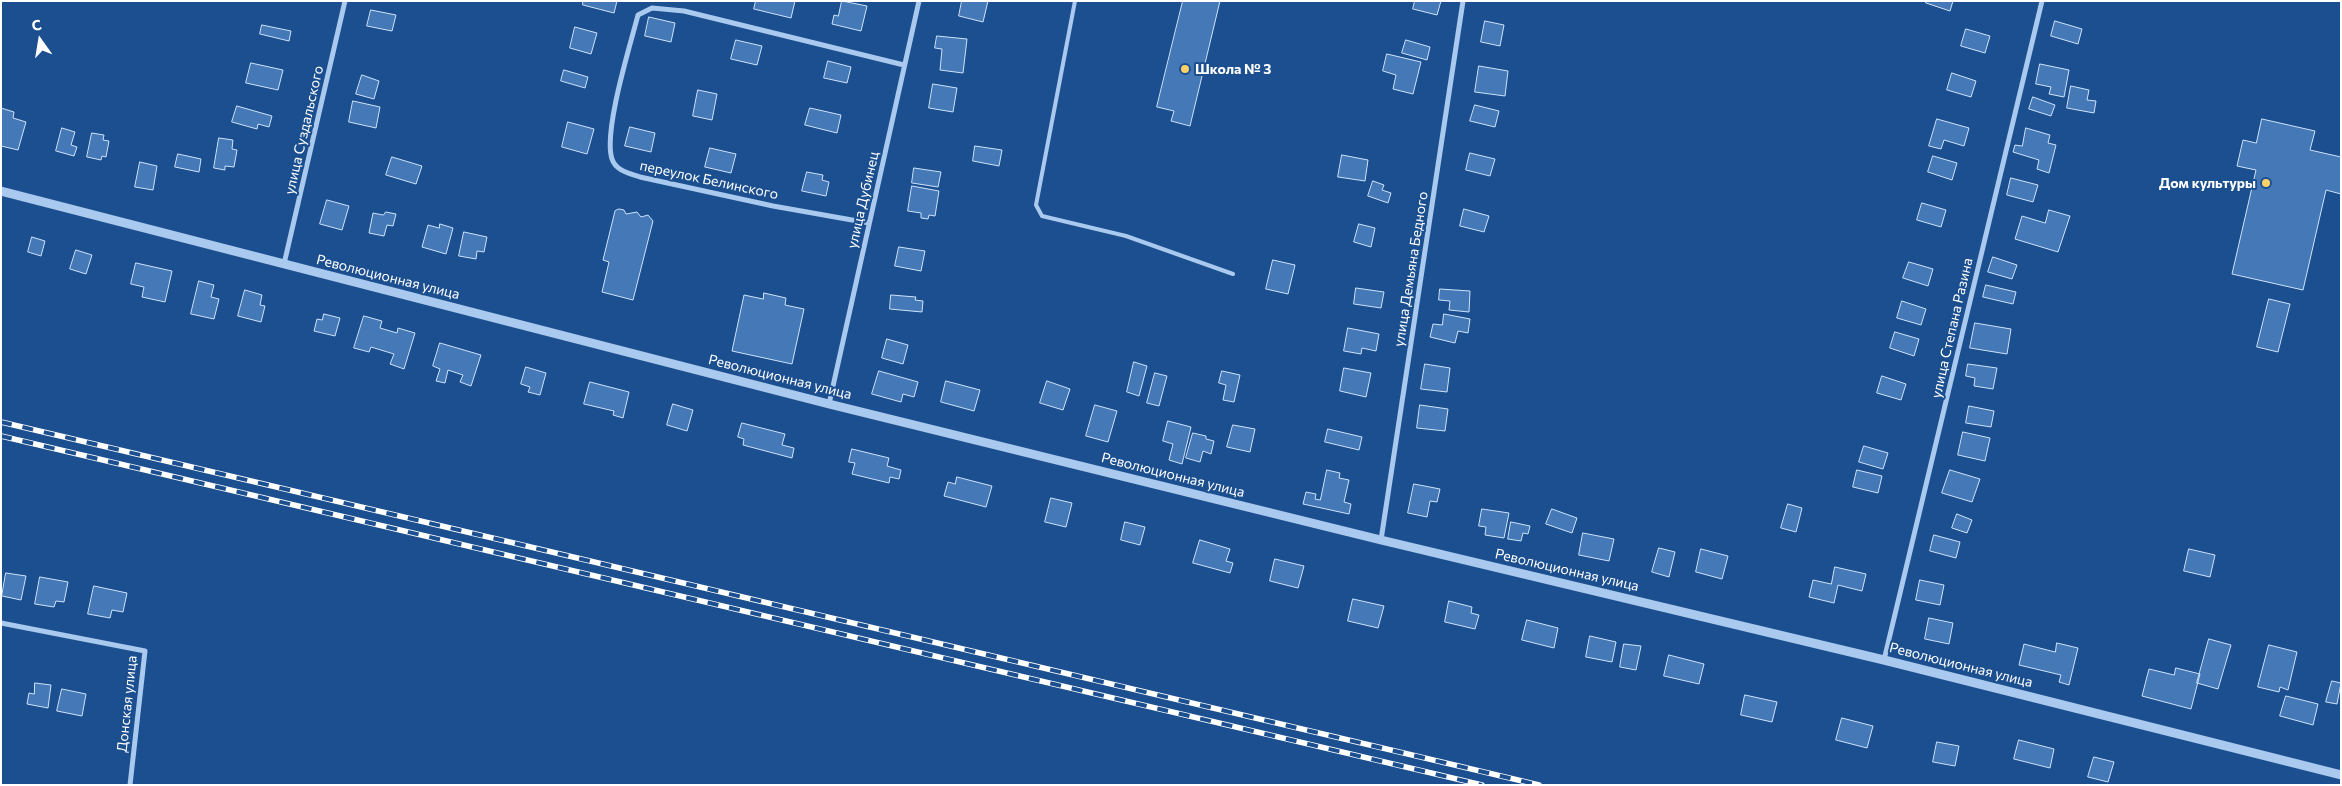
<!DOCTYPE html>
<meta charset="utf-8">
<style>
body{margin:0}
#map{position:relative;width:2342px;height:786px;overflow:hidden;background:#1b4f8f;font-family:Commissioner,sans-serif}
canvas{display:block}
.frame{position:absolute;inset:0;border:2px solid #fff;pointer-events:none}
.north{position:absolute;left:15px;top:15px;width:50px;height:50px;-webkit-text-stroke:4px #1b4f8f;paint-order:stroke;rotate:347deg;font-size:14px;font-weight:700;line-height:20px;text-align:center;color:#fff}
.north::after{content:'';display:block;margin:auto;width:18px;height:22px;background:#fff;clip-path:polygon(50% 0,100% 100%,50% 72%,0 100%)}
</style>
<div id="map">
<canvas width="2342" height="786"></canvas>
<div class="frame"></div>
<div class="north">С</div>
</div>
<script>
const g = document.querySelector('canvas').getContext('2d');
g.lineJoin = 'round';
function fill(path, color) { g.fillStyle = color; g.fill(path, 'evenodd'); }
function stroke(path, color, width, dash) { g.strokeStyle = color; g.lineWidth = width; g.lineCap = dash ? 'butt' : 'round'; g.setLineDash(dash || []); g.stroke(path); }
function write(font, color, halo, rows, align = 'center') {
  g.font = font + ' Commissioner,sans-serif'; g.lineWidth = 4; g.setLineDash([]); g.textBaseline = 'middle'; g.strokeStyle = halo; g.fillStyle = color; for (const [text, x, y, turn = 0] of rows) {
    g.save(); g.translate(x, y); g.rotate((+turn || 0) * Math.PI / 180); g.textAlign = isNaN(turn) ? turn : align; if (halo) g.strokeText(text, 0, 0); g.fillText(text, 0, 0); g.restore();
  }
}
const building = new Path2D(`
 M583,1H617L614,13L583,5Z
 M756,1H795L791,18L754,9Z
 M842,1L867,6L861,31L832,24L834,15L838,16Z
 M962,1H988L983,22L959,16Z
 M1183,1H1220L1190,126L1171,121L1174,111L1157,107Z
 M1415,1H1441L1437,15L1413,9Z
 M1926,1H1953L1950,11L1926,3Z
 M371,10L396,15L392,31L367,26Z
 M649,17L675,23L671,42L645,36Z
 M1485,21L1504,25L1500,46L1481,42Z
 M2055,21L2082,29L2078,44L2051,36Z
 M262,25L291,31L289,41L260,34Z
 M575,27L597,33L591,54L570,48Z
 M1966,29L1990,36L1985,53L1961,46Z
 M937,36L967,39L963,73L940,70L942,49L935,48Z
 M736,40L762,46L757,65L731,59Z
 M1406,40L1430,47L1427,60L1402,53Z
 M1387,54L1421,62L1413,94L1393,89L1396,75L1383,71Z
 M828,61L851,67L847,83L824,78Z
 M251,63L283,70L278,90L246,83Z
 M2040,64L2069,70L2064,97L2049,94L2051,87L2036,84Z
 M1479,66L1508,71L1505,96L1475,92Z
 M564,70L588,77L585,88L561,81Z
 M1952,73L1976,81L1971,97L1947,90Z
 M362,75L379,81L374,99L356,94Z
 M933,84L957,88L953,112L929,108Z
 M2071,86L2089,90L2087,100L2096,101L2094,113L2067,108Z
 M698,90L717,94L712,120L693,116Z
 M2033,97L2055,105L2051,116L2029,109Z
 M353,101L380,107L376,128L349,122Z
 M1475,105L1499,111L1495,127L1470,121Z
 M237,106L272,116L269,127L258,124L257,129L232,122Z
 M1,108L14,112L13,118L26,122L18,150L1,146Z
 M810,108L841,115L837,133L805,125Z
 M1937,119L1969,128L1964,146L1944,140L1941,149L1929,146Z
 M2262,119L2315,131L2310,150L2341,157V194L2326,190L2303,290L2232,274L2256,170L2237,166L2243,140L2256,143Z
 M568,122L594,129L587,154L562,147Z
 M630,127L655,133L651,152L625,146Z
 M62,128L75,132L71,145L77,147L74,156L56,151Z
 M2026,128L2050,135L2048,143L2056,145L2049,173L2037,169L2039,160L2013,152L2015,145L2022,146Z
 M92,133L104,135L103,140L109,141L106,157L102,156L101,160L87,157Z
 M219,138L233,140L232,149L237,150L234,167L225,166V170L214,168Z
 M975,146L1002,150L999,166L973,161Z
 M710,148L736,154L731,173L705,167Z
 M1470,153L1495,159L1490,176L1466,170Z
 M178,154L201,159L199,172L175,167Z
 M1342,155L1368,160L1365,181L1338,177Z
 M1933,156L1957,163L1952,180L1928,172Z
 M392,157L422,166L416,184L386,175Z
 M140,162L157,166L153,190L135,187Z
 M914,168L941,172L938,187L912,183Z
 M807,172L823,175L822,180L829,182L826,196L802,191Z
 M2011,178L2038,185L2033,202L2007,195Z
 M1373,181L1384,185L1382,190L1391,193L1388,203L1368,196Z
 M912,186L939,191L935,216L929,215L928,219L921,218V213L908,211Z
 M327,200L349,206L342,230L320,224Z
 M1922,203L1946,210L1941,227L1917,220Z
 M619,209L624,210L626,214L637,212L641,217L648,215L653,221L633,300L602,292L609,262L603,260L615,211Z
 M1464,209L1489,216L1484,232L1460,226Z
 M2049,210L2070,216L2058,252L2015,239L2022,216L2045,223Z
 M386,212L396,214L393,226L387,225L384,236L369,233L373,213L383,215Z
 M440,224L453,228L446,254L422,247L428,225L439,228Z
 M1359,224L1375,228L1371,247L1354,242Z
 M464,232L487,237L484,252L477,251L476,259L459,256Z
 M32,237L45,241L41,256L28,252Z
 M899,247L925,251L921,271L895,266Z
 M76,250L92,255L86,274L70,269Z
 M1993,257L2017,265L2012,279L1988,272Z
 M1273,260L1295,265L1288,294L1266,289Z
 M1909,262L1933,269L1928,286L1903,278Z
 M136,263L172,271L165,302L142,297L144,287L131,284Z
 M199,281L214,285L211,297L219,299L214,319L191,314Z
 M1986,285L2016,292L2013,304L1983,297Z
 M1356,288L1384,292L1381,308L1354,304Z
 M1440,289L1470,291L1469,312L1449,310L1450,301L1439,300Z
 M245,290L262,295L260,305L265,306L261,322L238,316Z
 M764,293L786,298L785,305L804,309L792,364L732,351L744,295L763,299Z
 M891,295L916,297L915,300L923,301L922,312L890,309Z
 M2269,299L2290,304L2278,352L2257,347Z
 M1902,301L1926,309L1921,325L1897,318Z
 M324,314L340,318L335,336L314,331L317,319L322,320Z
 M1444,314L1470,319L1468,333L1458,331L1455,343L1430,337L1433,324L1442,325Z
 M364,316L382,321L380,328L397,333L398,328L415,333L404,369L390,364L394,354L371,347L369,352L354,348Z
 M1975,323L2011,329L2007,354L1970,348Z
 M1348,328L1379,334L1376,351L1362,348L1361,354L1344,351Z
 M1895,332L1919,339L1914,356L1890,348Z
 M887,339L908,345L903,364L882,358Z
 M440,343L481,355L471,386L460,382L463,375L448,370L445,383L436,381L440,369L433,366Z
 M1134,362L1147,366L1139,396L1127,392Z
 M1425,364L1450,368L1447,392L1421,389Z
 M1968,364L1997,368L1993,389L1974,386L1975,378L1966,376Z
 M526,367L546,373L540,395L528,392L530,387L521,384Z
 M1344,368L1371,373L1366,397L1340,391Z
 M879,371L918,382L914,397L903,394L901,402L872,394Z
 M1222,371L1240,375L1234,402L1223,400L1226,385L1219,383Z
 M1155,373L1167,376L1159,406L1147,403Z
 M1882,376L1906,384L1901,400L1877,393Z
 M946,381L980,390L974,411L941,402Z
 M1047,381L1070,389L1063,410L1040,403Z
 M590,382L629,392L623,418L613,415L614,411L584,404Z
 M673,404L693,410L687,431L667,425Z
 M1095,405L1117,411L1108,442L1086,436Z
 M1420,405L1448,409L1445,431L1417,428Z
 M1969,406L1994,411L1991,427L1966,423Z
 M1168,421L1191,427L1182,464L1169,460L1173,444L1163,441Z
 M742,423L785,434L782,445L794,448L792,458L743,445L744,439L738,437Z
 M1233,425L1255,429L1250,452L1227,447Z
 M1328,429L1362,437L1359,450L1325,442Z
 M1963,432L1990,438L1985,461L1958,455Z
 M1193,433L1206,436V439L1214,441L1211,454L1203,451L1200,462L1186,458Z
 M1864,446L1888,453L1883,469L1859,462Z
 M852,449L889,458L887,466L901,470L899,479L890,477L889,483L852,474L855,463L849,462Z
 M1327,470L1340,473L1339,478L1349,480L1344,502L1351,504L1349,514L1303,504L1306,492L1316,494L1315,499L1320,500Z
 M1857,470L1882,476L1878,493L1853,487Z
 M1950,470L1980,479L1972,502L1942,493Z
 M957,477L992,486L986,507L944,496L948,482L955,484Z
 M1414,484L1440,489L1437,502L1430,501L1427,517L1408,513Z
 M1051,498L1072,503L1066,527L1045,522Z
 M1788,504L1802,508L1796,532L1781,528Z
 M1482,509L1509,513L1504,538L1485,535L1486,527L1479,526Z
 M1552,509L1577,518L1572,533L1546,524Z
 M1957,514L1972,520L1967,533L1952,528Z
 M1125,522L1145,527L1140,545L1121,540Z
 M1511,522L1530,526L1528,534L1523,533L1521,541L1508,539Z
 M1583,533L1614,539L1609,561L1579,555Z
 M1934,535L1960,542L1956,558L1930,551Z
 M1200,540L1230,549L1226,561L1233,563L1230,573L1193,563Z
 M1659,548L1675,552L1669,577L1652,572Z
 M1701,549L1728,556L1722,579L1696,572Z
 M2189,549L2215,555L2210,577L2184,571Z
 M1275,559L1304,566L1298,588L1270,581Z
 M1835,567L1866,574L1862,591L1838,585L1834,603L1809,597L1813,580L1831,584Z
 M6,573L26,576L21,600L2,596Z
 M40,577L68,582L64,602L56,601L54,607L35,604Z
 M1920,580L1944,585L1940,605L1916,600Z
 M94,586L127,593L123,612L112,610L110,618L88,614Z
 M1353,599L1384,606L1378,628L1348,621Z
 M1449,601L1472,607L1471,613L1479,615L1475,629L1445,622Z
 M1929,618L1953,623L1949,644L1925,639Z
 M1527,620L1558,628L1554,648L1522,640Z
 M1590,636L1616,642L1612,662L1586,657Z
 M2209,639L2231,645L2218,689L2197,683Z
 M2057,643L2078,648L2069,685L2059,682L2061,675L2019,665L2024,644L2055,652Z
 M1624,644L1641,646L1636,670L1620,667Z
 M2269,645L2297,652L2288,690L2280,687L2279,692L2258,687Z
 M1669,655L1704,664L1699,684L1664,676Z
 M2176,668L2200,674L2191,709L2142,696L2149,669L2174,675Z
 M2332,681L2341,683L2337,704L2326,702Z
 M35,683L51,685L48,708L27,704L29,693L34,694Z
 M62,689L86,694L82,716L57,711Z
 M1745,695L1777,702L1772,722L1741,715Z
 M2286,696L2318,704L2313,725L2280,716Z
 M1842,718L1873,726L1867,748L1836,740Z
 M2019,740L2054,749L2050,768L2014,759Z
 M1937,742L1959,746L1955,766L1933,762Z
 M2094,757L2114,762L2108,782L2088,777Z`);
fill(building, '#4478b7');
stroke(building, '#cfe3fa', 1);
stroke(new Path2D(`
 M1075,1L1036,205L1042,216L1126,236L1233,274`), '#a9c9ee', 4);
stroke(new Path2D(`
 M869,223L773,206L640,177C629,173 616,171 612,159C603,132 630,46 638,15L652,8L684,11L904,65
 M284,264L345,1
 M829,404L919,1
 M1381,540L1463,1
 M1,623L145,651L130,785
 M1884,660L2042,1`), '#a9c9ee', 5);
stroke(new Path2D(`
 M1,191L829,404L1381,540L1884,660L2341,775`), '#a9c9ee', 9);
const rail = new Path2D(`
 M1,422L1539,785
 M1,436L1482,785`);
stroke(rail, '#fff', 5.5);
stroke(rail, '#1b4f8f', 4, [11]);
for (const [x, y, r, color] of [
 [1185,69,5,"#ffd166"],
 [2266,183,5,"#ffd166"]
]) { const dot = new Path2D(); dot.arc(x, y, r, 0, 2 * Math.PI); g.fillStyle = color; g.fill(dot); stroke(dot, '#1b4f8f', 2); }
write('bold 14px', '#fff', '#1b4f8f', [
 ["Школа № 3",1195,69],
 ["Дом культуры",2256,183,"right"]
], 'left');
write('14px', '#fff', '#1b4f8f', [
 ["улица Суздальского",304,130,-77],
 ["переулок Белинского",709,180,12],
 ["улица Дубинец",863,200,-77],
 ["улица Демьяна Бедного",1411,269,-81],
 ["Революционная улица",388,277,14],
 ["улица Степана Разина",1952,328,-77],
 ["Революционная улица",780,377,14],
 ["Революционная улица",1173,475,14],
 ["Революционная улица",1567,570,13],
 ["Революционная улица",1961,665,14],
 ["Донская улица",127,704,-84]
]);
</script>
